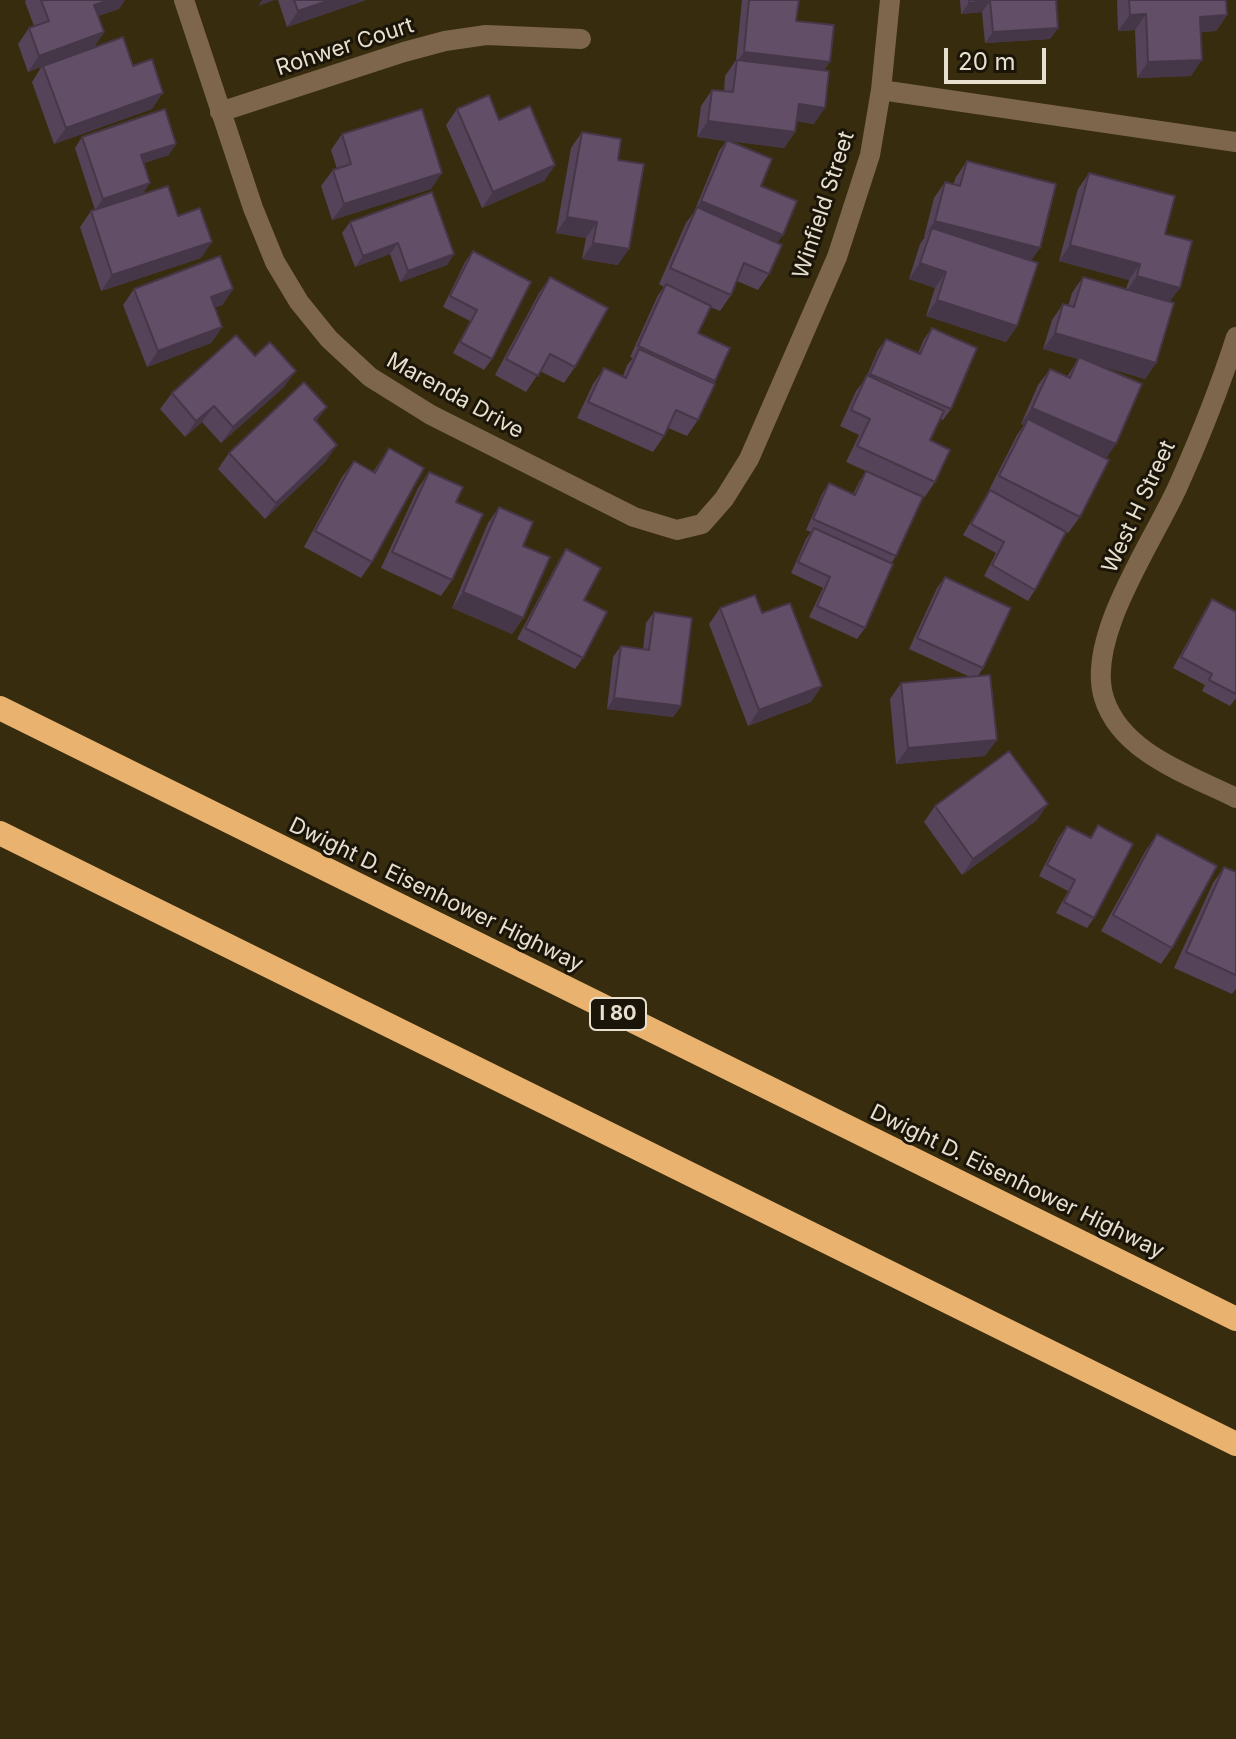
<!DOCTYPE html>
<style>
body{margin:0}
#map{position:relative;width:1236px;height:1739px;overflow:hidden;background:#382c0e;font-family:Inter,sans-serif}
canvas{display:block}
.scale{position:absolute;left:944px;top:48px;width:102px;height:36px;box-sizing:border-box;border:4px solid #e8e0cf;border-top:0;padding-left:10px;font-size:24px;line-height:28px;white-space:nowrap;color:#e8e0cf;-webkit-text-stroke:6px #1b1509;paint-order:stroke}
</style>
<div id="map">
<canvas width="1236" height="1739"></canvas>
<div class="scale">20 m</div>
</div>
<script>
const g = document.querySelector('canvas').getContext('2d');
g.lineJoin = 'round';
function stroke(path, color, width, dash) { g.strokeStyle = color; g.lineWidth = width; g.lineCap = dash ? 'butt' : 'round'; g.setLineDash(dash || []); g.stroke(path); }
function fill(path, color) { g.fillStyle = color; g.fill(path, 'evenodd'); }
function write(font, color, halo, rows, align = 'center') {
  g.font = font + ' Inter,sans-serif'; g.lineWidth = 6; g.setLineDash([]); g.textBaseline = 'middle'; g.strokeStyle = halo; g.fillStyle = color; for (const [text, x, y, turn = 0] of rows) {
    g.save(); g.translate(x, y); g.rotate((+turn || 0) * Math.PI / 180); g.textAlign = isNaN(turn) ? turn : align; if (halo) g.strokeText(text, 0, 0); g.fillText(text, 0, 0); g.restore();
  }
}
stroke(new Path2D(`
 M184,0L253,208L275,262L299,302L329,339L370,377L431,415L634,517L677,530L702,524L724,499L749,459L837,257L870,155L881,90L890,0
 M881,90L1236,142
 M220,112L404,52L445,41L486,35L581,39
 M1236,337C1220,387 1200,437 1179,484C1154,541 1085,637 1104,698C1121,753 1190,775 1236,798`), '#7d664c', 20);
stroke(new Path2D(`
 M0,708L1236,1319
 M0,833L1236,1444`), '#eab26f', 24);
fill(new Path2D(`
 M26,0H125L119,9L98,16L104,32L94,47L133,66L152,109L54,144L32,82L42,66L28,72L18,44L29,28L34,26L25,2Z
 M278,0H366L287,27Z
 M742,0H799L796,21L824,71L814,124L796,121L795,132L784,148L730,141L761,186L777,243L769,274L758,290L737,281L731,295L720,311L710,307L698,333L715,381L698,420L687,436L668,428L664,436L653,452L577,418L593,384L604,368L623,376L627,365L633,358L630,357L658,295L664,287L659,284L686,223L694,212L719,151L726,141L697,137L701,106L712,90L724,91L725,76L736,60Z
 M960,0H1056L1058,28L1050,39L985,43L982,12L961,14Z
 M1117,0H1226L1227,15L1216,31L1201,32L1191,76L1137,78L1135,30L1118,31Z
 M457,109L499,120L555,165L544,181L482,208L446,125Z
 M582,132L618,160V265L582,259L586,238L556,233L571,148Z
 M342,134L431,189L332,220L321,186L333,170L337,169L331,150Z
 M82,137L169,155L144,163L143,194L178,216L201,258L101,291L80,227L91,211L95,210L75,148Z
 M967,161L1031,261L1017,326L1006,342L926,316L935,288L909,279L920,244L925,237H924L934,198L945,182L953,185L956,177Z
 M1089,173L1165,234L1170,302L1156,363L1145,379L1101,366L1106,459L1080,517L1068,533L1055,526L1035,590L1028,601L984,576L996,553L963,535L988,492L1017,435L1024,425L1021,424L1038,385L1050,369L1067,377L1078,359L1043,349L1052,320L1063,304L1068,306L1072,293L1083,277L1126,289L1129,280L1059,261L1078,189Z
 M350,222L454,254L447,265L400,282L390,254L355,267L342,233Z
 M473,251L492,359L484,370L453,353L470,321L443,307L465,262Z
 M550,277L575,367L564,383L540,371L526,392L495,375L539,293Z
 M134,289H233L222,305L214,308L222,327L211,343L147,367L123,305Z
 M932,328L951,409L943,420L940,419L930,440L935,482L924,498H923L896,556L891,564L865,628L857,639L809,617L823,588L791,573L806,539L811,532L806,530L822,494L829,483L853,494L859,482L866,471L846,462L859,435L840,426L856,391L866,378L878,350L886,339L918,353L924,339Z
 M255,356L284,387L221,443L202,422L185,437L160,409L172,393Z
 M316,422L326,461L265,519L218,469L229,453Z
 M389,448L372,562L361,578L304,547L342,477L354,461L373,472Z
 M429,472L456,502L452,580L441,596L381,568L418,488Z
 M499,507L523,546V618L512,634L452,608L488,523Z
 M566,549L584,600L583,658L575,669L517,639L559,560Z
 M945,577L983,668L978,676L985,756L896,764L890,699L901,683L970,677L909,649L937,588Z
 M1212,599L1236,612V698L1230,706L1202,691L1205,685L1173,668L1205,610Z
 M720,608L762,613L811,702L748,726L709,624Z
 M654,612L681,706L673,717L607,709L613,657L621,646L643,649L646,623Z
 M935,806L1037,820L962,875L924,822Z
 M1098,825L1094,918L1087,928L1056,913L1068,891L1039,876L1059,837L1067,826L1090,838Z
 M1157,834L1172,948L1161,964L1101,931L1146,850Z
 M1224,867L1236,872V989L1232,994L1174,968L1213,883Z`), '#554359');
fill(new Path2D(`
 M110,0H125L119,9L83,21L94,5Z
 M262,0H275L258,6Z
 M330,0H366L287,27L298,11Z
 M990,1L982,12L961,14L969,3Z
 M1146,14L1135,30L1118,31L1130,15Z
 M1227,15L1216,31L1189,33L1200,17Z
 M1058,28L1050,39L985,43L993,32Z
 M104,32L93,48L28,72L39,56Z
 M744,52L830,62L822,73L736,63Z
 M1202,60L1191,76L1137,78L1148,62Z
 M163,93L152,109L54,144L66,128Z
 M799,104L825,108L814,124L787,120Z
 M708,121L795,132L784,148L697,137Z
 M176,144L169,155L134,166L141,155Z
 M555,165L544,181L482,208L493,192Z
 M442,173L431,189L332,220L344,204Z
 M150,183L143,194L95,210L103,199Z
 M701,201L783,235L775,246L697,207L694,212Z
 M567,217L597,222L586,238L556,233Z
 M935,221L1040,248L1029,264L932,228L924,237Z
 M212,242L201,258L101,291L112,275Z
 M398,243L390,254L355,267L363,256Z
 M593,243L629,249L618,265L582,259Z
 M1070,245L1140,264L1129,280L1059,261Z
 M454,254L447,265L400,282L408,271Z
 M920,263L946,272L935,288L909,279Z
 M1137,276L1180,288L1168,304L1126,292Z
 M233,289L222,305L199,313L211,297Z
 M937,300L1017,326L1006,342L926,316Z
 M222,327L211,343L147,367L158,351Z
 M1055,333L1156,363L1145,379L1043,349Z
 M296,371L284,387L221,443L233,427Z
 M214,406L202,422L185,437L196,421Z
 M327,407L315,423L314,419Z
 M1032,408L1116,444L1105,460L1028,419L1024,425L1021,424Z
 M337,445L326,461L265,519L276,503Z
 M463,592L523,618L512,634L452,608Z
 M822,686L811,702L748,726L759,710Z
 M614,698L681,706L673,717L607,709Z
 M997,740L985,756L896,764L908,748Z
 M1048,804L1037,820L962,875L973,859Z`), '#453748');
const building = new Path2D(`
 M41,0H110L94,5L104,32L39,56L29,28L49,21Z
 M294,0H330L298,11Z
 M749,0H799L796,21L834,25L830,62L744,52Z
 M969,0H1056L1058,28L993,32L990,1L969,3Z
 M1129,0H1226L1227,15L1200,17L1202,60L1148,62L1146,14L1130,15Z
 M123,37L133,66L152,59L163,93L66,128L43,66Z
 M737,60L829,71L825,108L799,104L795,132L708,121L712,90L733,92Z
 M489,95L499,120L530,106L555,165L493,192L457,109Z
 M165,109L176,144L141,155L150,183L103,199L82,137Z
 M422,109L442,173L344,204L333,170L351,164L342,134Z
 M582,132L621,139L618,160L644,164L629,249L593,243L597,222L567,217Z
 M727,140L772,159L761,186L797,201L783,235L701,201Z
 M967,161L1056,184L1040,248L935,221L945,182L960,186Z
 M1089,173L1175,196L1165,234L1192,241L1180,288L1137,276L1140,264L1070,245Z
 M168,186L178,216L200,208L212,242L112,275L91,211Z
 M432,192L454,254L408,271L398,243L363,256L350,222Z
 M697,207L782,245L769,274L744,263L731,295L670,268Z
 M932,228L1038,263L1017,326L937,300L946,272L920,263Z
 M473,251L531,282L492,359L460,342L477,310L450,296Z
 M220,256L233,289L211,297L222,327L158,351L134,289Z
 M550,277L608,308L575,367L550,354L538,376L506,359Z
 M1083,277L1174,303L1156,363L1055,333L1063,304L1074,307Z
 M666,284L711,306L698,333L730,348L715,381L638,346Z
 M932,328L977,348L951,409L870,374L886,339L920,354Z
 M236,335L255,356L270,342L296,371L233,427L214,406L196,421L172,393Z
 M639,349L715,384L698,420L676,410L664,436L588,402L604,368L626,378Z
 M1079,357L1142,384L1116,444L1032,408L1050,369L1070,378Z
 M867,375L944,411L930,440L950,450L935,482L857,446L870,419L851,410Z
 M304,382L327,407L314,419L337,445L276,503L229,453Z
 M1028,419L1109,460L1080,517L999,476Z
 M389,448L424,468L372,562L315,531L354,461L375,473Z
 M866,471L923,497L896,556L813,519L829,483L855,495Z
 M429,472L463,487L456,502L483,514L452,580L392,552Z
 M990,490L1066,532L1035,590L992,565L1004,542L971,524Z
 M499,507L533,522L523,546L550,557L523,618L463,592Z
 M814,528L893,564L865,628L817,606L830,577L798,562Z
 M566,549L601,568L584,600L607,612L583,658L525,628Z
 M945,577L1011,608L983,668L917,638Z
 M755,595L762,613L790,603L822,686L759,710L720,608Z
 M1212,599L1236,612V694L1209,680L1212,674L1181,657Z
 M654,612L692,618L681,706L614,698L621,646L649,650Z
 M990,675L997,740L908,748L901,683Z
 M1009,751L1048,804L973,859L935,806Z
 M1098,825L1133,844L1094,918L1064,902L1075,880L1047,865L1067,826L1091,838Z
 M1157,834L1217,866L1172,948L1113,915Z
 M1224,867L1236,872V975L1186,952Z`);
fill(building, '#634e67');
stroke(building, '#453748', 2);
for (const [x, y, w] of [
 [618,1014,56]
]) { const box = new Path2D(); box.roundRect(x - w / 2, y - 16, w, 32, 6); g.fillStyle = '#1b1509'; g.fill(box); stroke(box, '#e8e0cf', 2); }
write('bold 20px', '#e8e0cf', null, [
 ["I 80",618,1014]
]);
write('22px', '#e8e0cf', '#1b1509', [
 ["Rohwer Court",345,47,-18],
 ["Winfield Street",824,205,-72],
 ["Marenda Drive",455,396,29],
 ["West H Street",1139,507,-65],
 ["Dwight D. Eisenhower Highway",436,895,26],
 ["Dwight D. Eisenhower Highway",1017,1182,26]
]);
</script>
